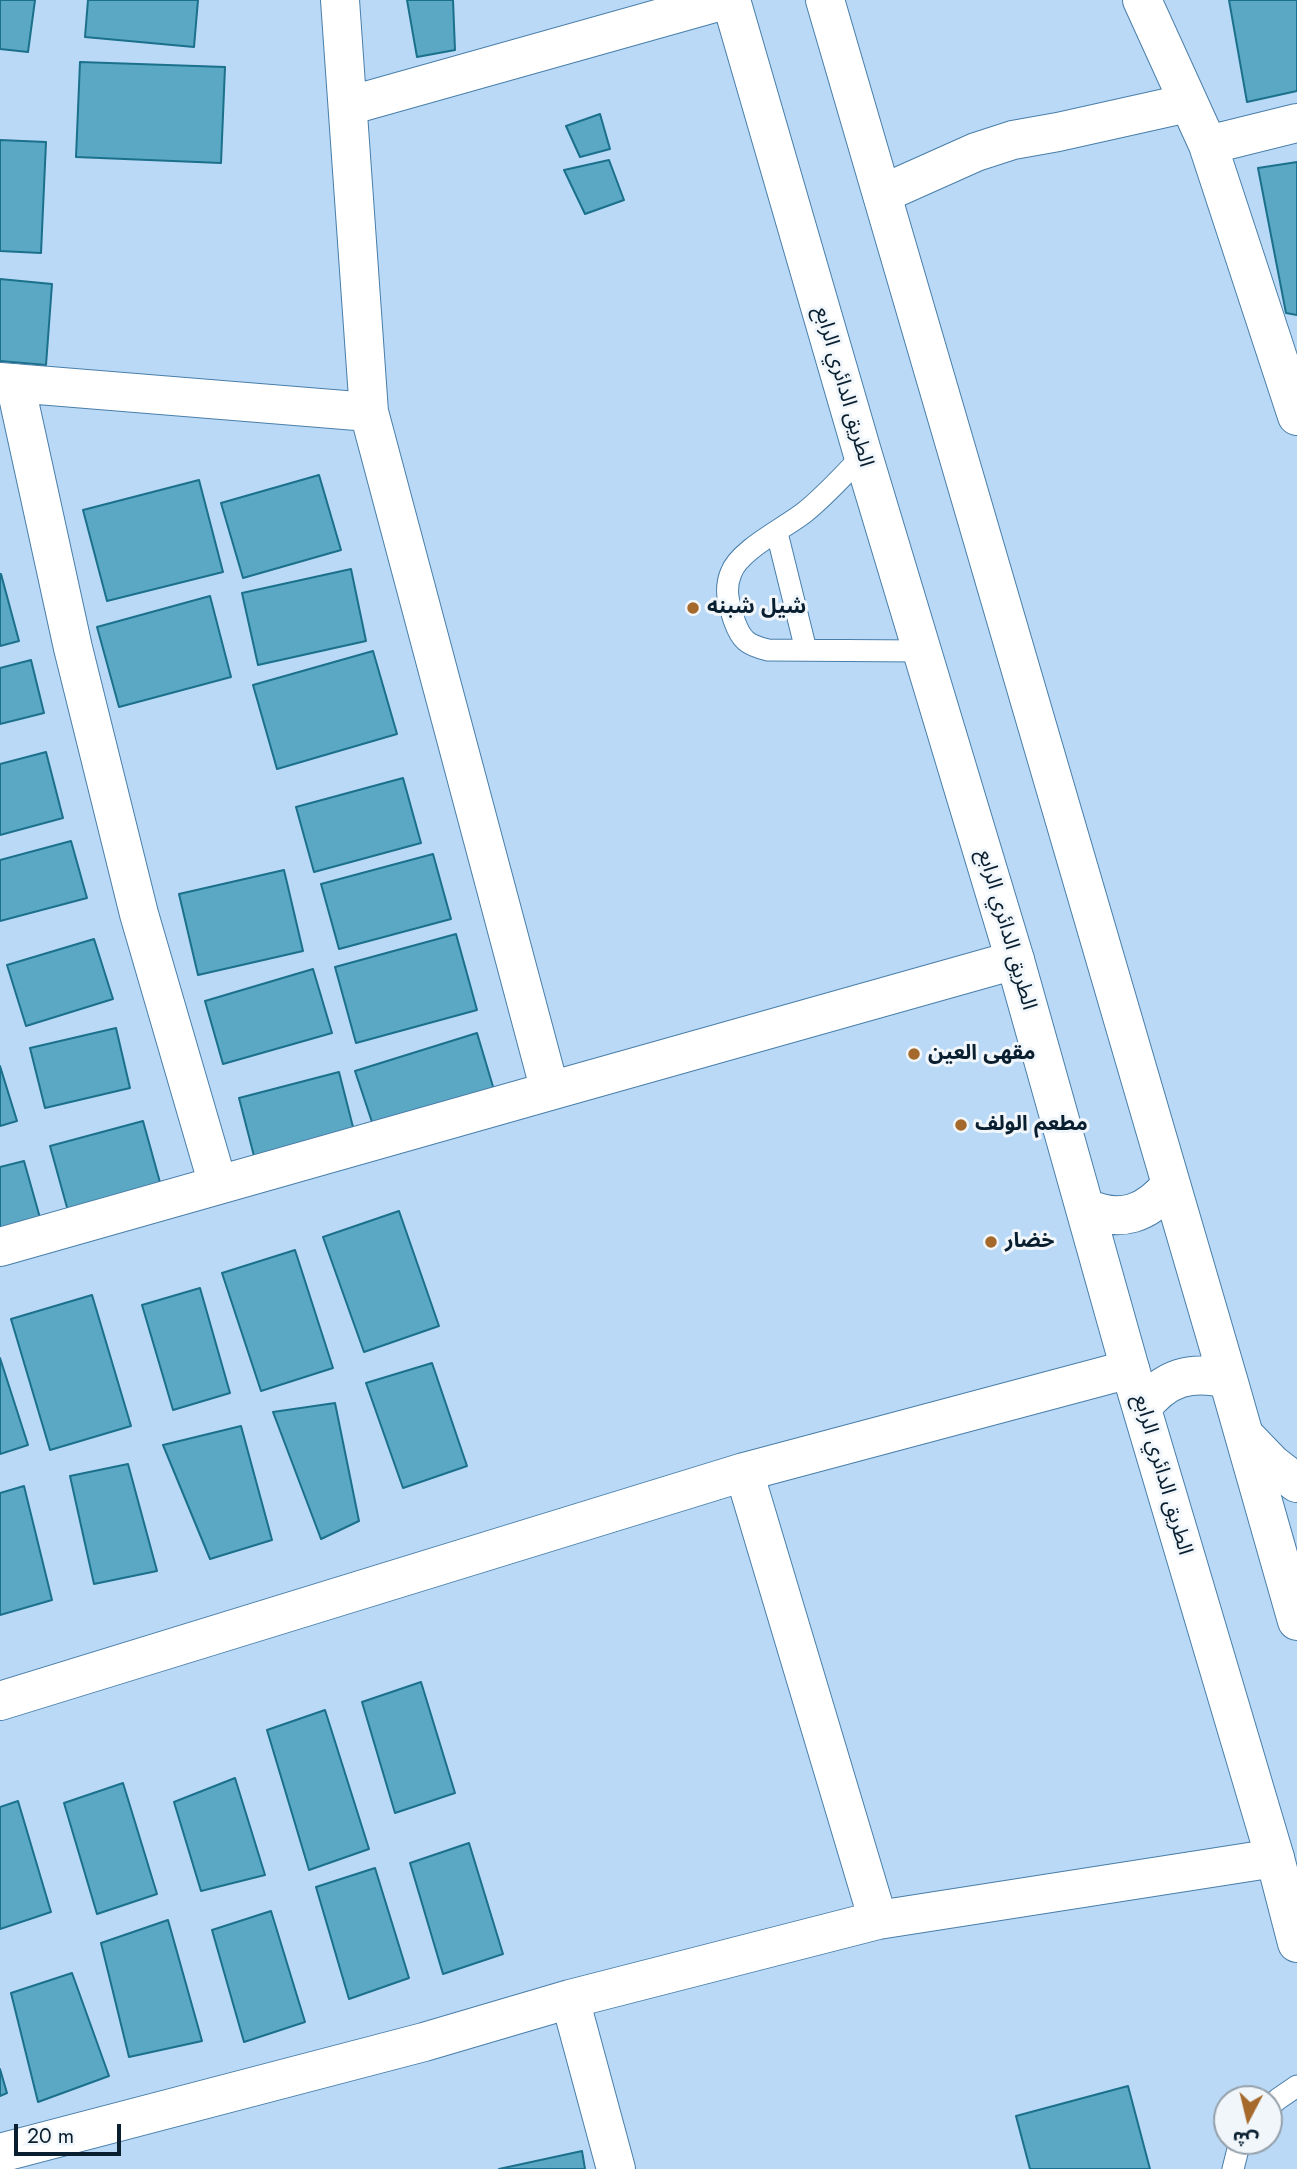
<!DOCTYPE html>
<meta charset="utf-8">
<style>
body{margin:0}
#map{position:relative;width:1297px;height:2169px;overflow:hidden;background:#b9d9f6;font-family:Jost,"Noto Sans Arabic",sans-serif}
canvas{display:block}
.north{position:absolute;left:1213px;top:2085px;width:70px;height:70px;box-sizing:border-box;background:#f1f6fb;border:2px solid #94a0aa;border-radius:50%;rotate:187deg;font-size:19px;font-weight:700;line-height:28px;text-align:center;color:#091f30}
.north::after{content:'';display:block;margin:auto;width:24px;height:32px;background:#a56a2b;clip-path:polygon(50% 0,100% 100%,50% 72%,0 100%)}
.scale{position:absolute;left:14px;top:2124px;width:107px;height:32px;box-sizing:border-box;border:4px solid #091f30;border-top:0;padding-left:9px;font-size:21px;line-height:24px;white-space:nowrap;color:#091f30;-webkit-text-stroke:5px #f1f6fb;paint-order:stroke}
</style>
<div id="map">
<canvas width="1297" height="2169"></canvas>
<div class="north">ش</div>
<div class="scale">20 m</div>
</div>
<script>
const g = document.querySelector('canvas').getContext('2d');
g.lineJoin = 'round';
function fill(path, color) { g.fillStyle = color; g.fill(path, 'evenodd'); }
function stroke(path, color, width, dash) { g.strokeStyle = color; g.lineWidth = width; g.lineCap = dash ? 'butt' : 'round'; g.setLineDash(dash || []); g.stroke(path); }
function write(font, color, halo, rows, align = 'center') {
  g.font = font + ' Jost,"Noto Sans Arabic",sans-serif'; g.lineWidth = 6; g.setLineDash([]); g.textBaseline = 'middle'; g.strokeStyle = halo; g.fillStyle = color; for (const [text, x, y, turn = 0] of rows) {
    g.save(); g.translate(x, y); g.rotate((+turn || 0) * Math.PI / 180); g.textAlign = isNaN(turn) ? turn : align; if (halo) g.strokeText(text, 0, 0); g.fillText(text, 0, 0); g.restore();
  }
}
const building = new Path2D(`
 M0,0H35L28,52L0,49Z
 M88,0H198L194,47L85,37Z
 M407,0H453L455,50L417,57Z
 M1229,0H1297V91L1247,102Z
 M80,62L225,67L221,163L76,157Z
 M600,114L610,149L580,157L566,126Z
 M0,140L46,142L41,253L0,251Z
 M609,160L624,200L585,214L564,170Z
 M1297,162V315L1286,313L1258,168Z
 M0,279L52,284L46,365L0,361Z
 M319,475L341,550L243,578L221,503Z
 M199,480L223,572L107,601L83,510Z
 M351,569L366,641L258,665L242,593Z
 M0,574H1L19,641L0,646Z
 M210,596L231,677L119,707L97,627Z
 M373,651L397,734L277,769L253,685Z
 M31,660L44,713L0,724V668Z
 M46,752L63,818L0,835V764Z
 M403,778L421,843L314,872L296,807Z
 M71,841L87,898L0,921V860Z
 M433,854L451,919L339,949L321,884Z
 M284,870L303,951L198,975L179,894Z
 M456,934L477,1010L356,1043L335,967Z
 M94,939L113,999L26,1026L7,965Z
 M313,969L332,1033L223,1064L205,1001Z
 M116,1028L130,1088L45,1108L30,1048Z
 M477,1033L494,1090L374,1128L355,1071Z
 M0,1066L17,1121L0,1126Z
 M339,1072L354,1131L254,1156L239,1098Z
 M143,1121L161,1186L68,1211L50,1146Z
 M24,1161L42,1225L0,1236V1167Z
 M399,1211L439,1326L364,1352L323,1237Z
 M295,1250L333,1368L261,1391L222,1273Z
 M200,1288L230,1393L173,1410L142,1305Z
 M92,1295L131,1426L50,1450L11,1319Z
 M0,1358L28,1445L0,1454Z
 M432,1363L467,1466L403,1488L366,1383Z
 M335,1403L359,1521L321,1539L273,1412Z
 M241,1426L272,1540L210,1559L163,1445Z
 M128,1464L157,1571L94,1584L70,1476Z
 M24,1486L52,1600L0,1615V1493Z
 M421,1682L455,1793L395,1813L362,1702Z
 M325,1710L369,1849L309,1870L267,1730Z
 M235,1778L265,1875L201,1891L174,1802Z
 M123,1783L157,1894L97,1914L64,1803Z
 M18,1801L51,1912L0,1929V1807Z
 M469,1843L503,1954L443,1974L410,1863Z
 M375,1868L409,1978L349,1999L316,1887Z
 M271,1911L305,2022L244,2042L212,1930Z
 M168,1920L202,2041L129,2057L101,1943Z
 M72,1973L109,2076L38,2102L11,1993Z
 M0,2069L7,2093L0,2096Z
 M1128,2086L1150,2169H1030L1016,2116Z
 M582,2151L585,2169H499Z`);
fill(building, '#5ba8c5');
stroke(building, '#1b708b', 2);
const lane = new Path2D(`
 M863,455C844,475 826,495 805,512C785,528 739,550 731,573C724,590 729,604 734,620C741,640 747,645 768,650L922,651
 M777,533L806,650
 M1269,2107L1278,2099L1297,2086
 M1233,2169L1240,2141`);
const street = new Path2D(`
 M340,0L369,412
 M1142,0L1208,145L1297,416
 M348,106L725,0
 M1208,145L1297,123
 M882,194L976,152L1013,140L1058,132L1188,103
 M0,382L369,412L550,1091L1015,960
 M15,383L73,648L139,914L218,1185
 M0,1247L550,1091
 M0,1701L744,1472L1130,1369
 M878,1920L1275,1858
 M570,1999L616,2169
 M0,2153L424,2042L570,1999L878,1920L744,1472`);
const secondary = new Path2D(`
 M1245,1436L1272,1464L1297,1483`);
const primary = new Path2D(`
 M731,0L863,455L1015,960L1130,1369L1275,1858L1297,1943
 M825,0L1228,1379L1297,1621
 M1085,1207C1120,1224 1148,1214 1171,1184
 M1142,1408C1165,1377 1191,1370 1228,1379`);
stroke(lane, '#497ea9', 23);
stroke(street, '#497ea9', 40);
stroke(secondary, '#497ea9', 40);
stroke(primary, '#497ea9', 40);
stroke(lane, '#fff', 21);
stroke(street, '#fff', 38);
stroke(secondary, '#fff', 38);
stroke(primary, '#fff', 38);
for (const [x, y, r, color] of [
 [693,608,7,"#a56a2b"],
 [914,1054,7,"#a56a2b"],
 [961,1125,7,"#a56a2b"],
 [991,1242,7,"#a56a2b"]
]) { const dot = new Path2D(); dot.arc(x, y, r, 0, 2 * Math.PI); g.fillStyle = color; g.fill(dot); stroke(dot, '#f1f6fb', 2.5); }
write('21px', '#091f30', '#f1f6fb', [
 ["الطريق الدائري الرابع",843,387,74],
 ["الطريق الدائري الرابع",1006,930,74],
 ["الطريق الدائري الرابع",1162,1475,74]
]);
write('bold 21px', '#091f30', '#f1f6fb', [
 ["شيل شبنه",707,608],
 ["مقهى العين",928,1054],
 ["مطعم الولف",975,1125],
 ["خضار",1005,1242]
], 'left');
</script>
